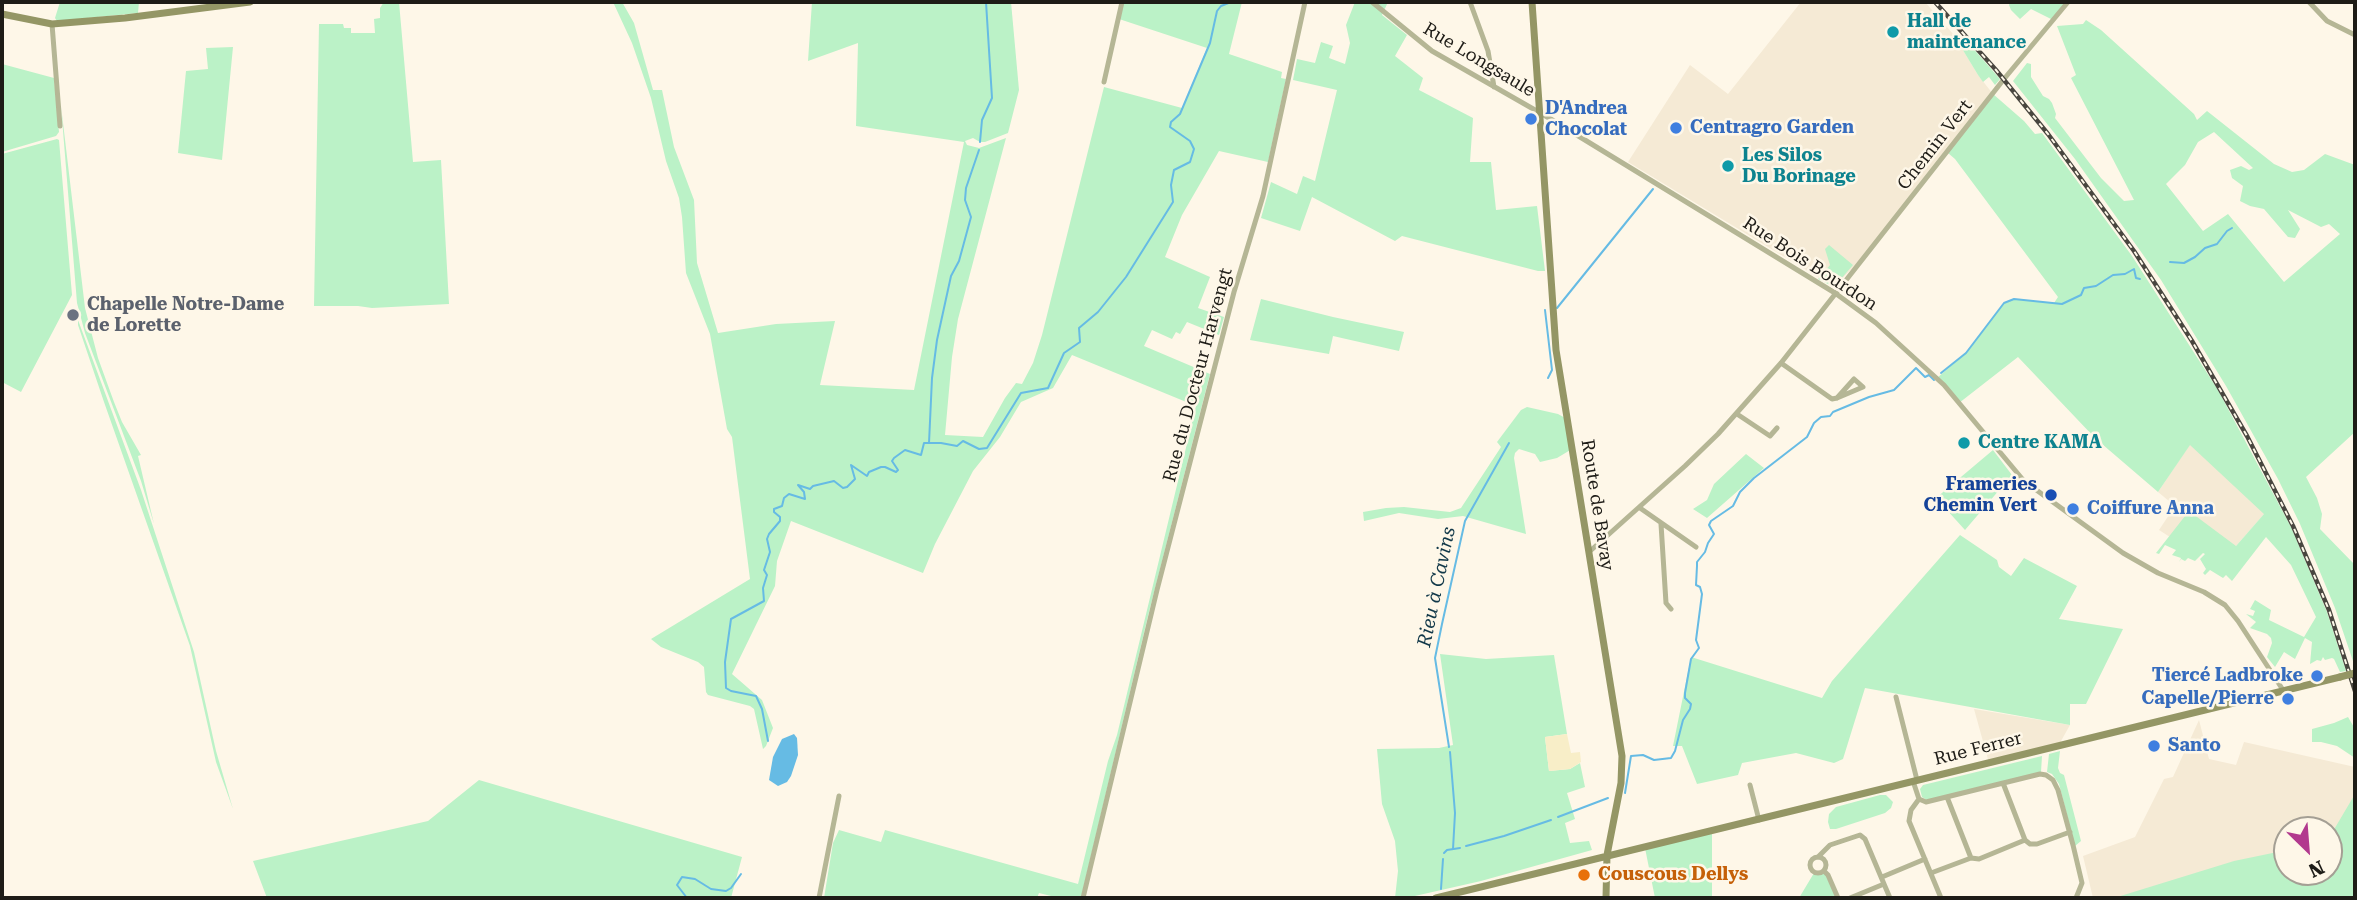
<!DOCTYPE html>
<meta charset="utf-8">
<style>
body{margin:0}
#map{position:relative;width:2357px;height:900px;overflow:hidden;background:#fef7e8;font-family:"Roboto Serif",serif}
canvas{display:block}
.frame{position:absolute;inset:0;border:4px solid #1e1c17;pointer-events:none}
.north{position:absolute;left:2273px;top:816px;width:70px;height:70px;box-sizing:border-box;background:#fef7e8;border:2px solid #a49f94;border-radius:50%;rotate:155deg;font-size:19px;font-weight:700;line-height:28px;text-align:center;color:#1e1c17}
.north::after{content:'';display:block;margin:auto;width:24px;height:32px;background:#b2398e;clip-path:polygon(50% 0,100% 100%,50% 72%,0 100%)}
</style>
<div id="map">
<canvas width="2357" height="900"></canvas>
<div class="frame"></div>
<div class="north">N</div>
</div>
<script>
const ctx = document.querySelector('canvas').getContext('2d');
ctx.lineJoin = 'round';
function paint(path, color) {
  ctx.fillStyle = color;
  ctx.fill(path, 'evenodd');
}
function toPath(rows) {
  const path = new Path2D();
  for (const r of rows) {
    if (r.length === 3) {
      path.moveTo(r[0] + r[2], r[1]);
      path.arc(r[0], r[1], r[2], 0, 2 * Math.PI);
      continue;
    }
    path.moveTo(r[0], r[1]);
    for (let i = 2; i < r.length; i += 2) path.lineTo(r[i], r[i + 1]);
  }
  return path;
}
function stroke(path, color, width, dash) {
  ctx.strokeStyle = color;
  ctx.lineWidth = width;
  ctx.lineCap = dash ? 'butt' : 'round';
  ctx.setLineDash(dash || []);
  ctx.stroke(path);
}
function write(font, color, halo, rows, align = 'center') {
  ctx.font = font + ' "Roboto Serif",serif';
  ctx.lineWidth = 5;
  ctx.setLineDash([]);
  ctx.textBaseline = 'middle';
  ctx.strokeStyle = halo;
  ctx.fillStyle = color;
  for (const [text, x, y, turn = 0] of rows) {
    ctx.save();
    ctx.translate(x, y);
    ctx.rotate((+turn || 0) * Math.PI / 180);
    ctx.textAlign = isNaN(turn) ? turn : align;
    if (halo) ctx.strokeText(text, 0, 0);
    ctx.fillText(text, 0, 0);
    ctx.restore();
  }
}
const built = toPath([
 [1801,2,1925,2,1954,35,1978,75,1993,94,1866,254,1834,287,1628,162,1690,65,1728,94],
 [2190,444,2265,513,2236,546,2170,537,2159,530,2175,506,2158,492],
 [1974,709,2070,725,2061,741,2062,746,1989,763],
 [2199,720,2209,759,2236,765,2244,742,2355,767,2355,898,2093,898,2083,856,2135,837,2164,779,2173,777],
 [2287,830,2329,830,2329,872,2287,872]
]);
const green = toPath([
 [60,2,139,2,138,13,57,21,55,18],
 [384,2,399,2,413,162,441,160,449,304,372,308,358,306,314,306,319,24,343,24,344,28,351,28,351,33,375,33,374,19,380,18,380,8],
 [613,2,622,2,634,23,653,90,662,90,674,147,694,200,697,263,718,333,776,324,835,321,820,385,914,390,964,142,856,126,858,43,808,61,812,2,1011,2,1019,90,1008,133,985,142,980,142,973,138,965,141,967,145,979,148,1006,138,958,319,952,357,945,435,983,437,1005,398,1016,383,1022,384,1033,363,1042,335,1104,87,1182,108,1207,48,1119,19,1124,2,1242,2,1229,54,1282,72,1281,78,1286,79,1268,162,1219,151,1182,215,1165,257,1210,277,1198,308,1224,317,1219,335,1187,322,1180,334,1176,332,1172,339,1152,330,1144,346,1210,374,1149,612,1081,898,1059,898,1039,893,1037,898,824,898,833,843,839,830,881,842,885,830,1078,884,1108,761,1117,735,1196,406,1072,355,1053,388,1021,402,1000,437,973,471,935,544,923,573,791,521,777,561,775,586,732,674,762,700,773,728,766,746,763,749,754,709,750,706,708,695,706,692,704,667,698,662,661,647,651,639,750,579,732,437,727,429,710,334,686,273,682,217,679,198,666,161,651,98,632,43],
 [1355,2,1388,2,1382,15,1407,35,1395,56,1423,78,1419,90,1473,118,1470,162,1491,162,1496,210,1537,206,1545,271,1538,271,1402,236,1395,241,1312,197,1300,231,1261,218,1271,182,1297,194,1303,176,1315,181,1337,90,1293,80,1297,59,1315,63,1321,42,1333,46,1329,58,1345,64,1350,43,1346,25],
 [2010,2,2068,2,2053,20,2031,9,2020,19,2011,10,2009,5],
 [2086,20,2101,30,2194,114,2197,120,2207,111,2274,164,2292,172,2304,170,2325,154,2355,165,2355,432,2306,477,2317,498,2322,514,2320,529,2355,565,2355,667,2335,608,2300,524,2278,479,2226,386,2161,280,2075,159,2013,81,2027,63,2031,64,2031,77,2043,96,2049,99,2052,103,2056,114,2055,118,2101,178,2124,201,2134,200,2071,78,2076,75,2057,26,2083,24],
 [2214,132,2253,168,2249,170,2241,166,2230,170,2232,178,2243,186,2240,201,2250,206,2264,209,2288,237,2295,238,2300,229,2288,210,2321,227,2329,224,2340,234,2284,282,2228,214,2203,231,2166,184,2185,165,2198,142],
 [1964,38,2000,79,1995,85,1989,77,1983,82,1978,75,1958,42],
 [233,47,222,160,178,153,186,71,208,69,206,48],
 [2,64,54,78,59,132,56,136,2,152],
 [1993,94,2024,121,2035,134,2042,133,2132,256,2218,390,2291,527,2327,612,2346,671,2340,672,2334,659,2332,658,2325,660,2323,657,2321,661,2317,660,2310,664,2312,642,2305,638,2295,659,2284,652,2275,667,2267,657,2272,643,2271,638,2267,634,2250,628,2256,622,2246,614,2253,616,2255,611,2250,609,2255,600,2271,610,2269,620,2304,637,2316,617,2291,565,2266,537,2232,581,2226,575,2223,578,2210,570,2205,575,2203,573,2206,569,2200,559,2205,554,2203,553,2195,561,2188,558,2185,561,2181,559,2179,562,2181,558,2172,555,2176,550,2165,545,2159,554,2156,553,2189,511,2236,546,2264,514,2190,445,2158,492,2095,438,2018,357,1959,403,1937,378,1966,353,2004,303,2014,299,2054,303,2058,297,1955,159,1948,153],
 [61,106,85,308,98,358,114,402,122,422,141,455,138,456,154,524,141,481,85,333,77,303],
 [57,139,59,140,72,295,21,392,2,382,2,154],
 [1829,245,1853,265,1834,287,1818,279,1830,265,1825,249],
 [1261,299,1333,317,1404,332,1399,351,1333,336,1329,354,1250,340],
 [78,320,141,490,194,652,216,751,233,809,216,762,190,646,104,402,78,325],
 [1527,407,1558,414,1567,419,1572,449,1557,458,1540,462,1535,454,1519,449,1515,453,1514,458,1526,534,1463,516,1438,519,1399,513,1364,521,1363,512,1386,508,1404,507,1450,512,1461,508,1501,447,1497,442,1521,410],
 [1993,450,2012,475,1965,530,1936,498],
 [1746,454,1764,468,1707,518,1693,509,1707,500,1714,484],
 [1960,535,1997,560,1999,567,2011,576,2024,558,2077,586,2059,619,2123,629,2086,704,2070,704,2070,725,1865,688,1843,759,1834,763,1796,753,1742,763,1738,775,1697,784,1682,746,1673,746,1691,657,1822,698,1832,681],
 [1440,654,1486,659,1554,655,1567,734,1545,737,1549,771,1570,769,1580,763,1585,787,1567,793,1575,819,1565,823,1570,843,1589,841,1592,850,1481,881,1406,898,1395,898,1398,871,1395,841,1382,804,1377,749,1439,748,1453,745],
 [2348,717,2355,729,2355,758,2337,746,2321,742,2312,742,2312,729,2334,723],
 [2060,751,2058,768,2060,773,2064,775,2081,841,2075,846,2059,784,2052,774,2047,772,2049,754],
 [2042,756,2041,772,1927,800,1922,797,1920,789,1923,785],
 [479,780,742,857,731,898,267,898,253,861,428,821],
 [2355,794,2355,898,2114,898,2234,861,2287,850,2287,872,2329,872,2329,838],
 [1880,795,1886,795,1893,802,1891,808,1885,813,1836,829,1830,829,1828,822,1829,814,1836,807],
 [1712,831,1712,898,1655,898,1645,848],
 [1824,871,1838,898,1799,898,1814,873]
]);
const sand = toPath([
 [1567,734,1571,753,1580,752,1581,762,1570,769,1549,771,1545,737]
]);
const water = toPath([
 [794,734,797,738,798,755,791,776,787,782,778,786,769,780,773,757,782,739]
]);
const stream = toPath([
 [980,142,982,120,992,98,986,2],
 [2170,262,2184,263,2195,257,2205,248,2217,244,2227,231,2232,228],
 [1557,308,1653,189],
 [1545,310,1552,370,1548,378],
 [1941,373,1966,353,2004,303,2014,299,2062,304,2081,295,2084,288,2096,286,2113,275,2125,274,2134,269,2136,278,2140,279],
 [929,443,932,378,937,340,951,276,959,261,971,217,965,200,966,188,979,150],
 [768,741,762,709,756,696,731,691,726,688,725,662,731,619,764,601,763,588,767,575,764,570,770,552,767,539,769,534,780,521,780,517,774,512,774,509,782,506,784,498,789,494,805,499,804,492,798,485,810,489,813,486,834,481,843,488,847,487,855,479,851,465,867,476,869,472,881,467,885,467,896,472,898,470,892,461,894,458,905,450,921,455,924,443,941,443,957,446,963,441,979,449,987,448,1021,393,1048,388,1064,353,1080,342,1079,328,1098,312,1126,277,1173,202,1171,185,1174,170,1190,162,1194,149,1190,141,1170,127,1171,122,1180,114,1210,43,1217,11,1221,6,1231,2],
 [1449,747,1435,658,1442,624,1465,521,1509,443],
 [1450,752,1455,813,1453,849],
 [1625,793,1631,756,1643,755,1654,760,1671,758,1675,751,1683,720,1690,709,1691,704,1685,698,1685,693,1691,659,1699,648,1696,640,1702,594,1700,587,1696,585,1697,566,1697,562,1705,552,1708,543,1714,534,1709,525,1711,521,1733,506,1740,492,1754,478,1807,437,1814,423,1821,417,1830,416,1833,412,1869,397,1894,390,1916,368,1925,377,1929,375,1934,380],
 [1558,817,1608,798],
 [1466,846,1504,836,1551,820],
 [1444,853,1447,850,1460,848],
 [1441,889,1443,859],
 [687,898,677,885,682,877,695,879,711,889,726,891,731,888,741,874]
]);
const street = toPath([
 [1372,2,1432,51,1549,118,1835,293,1876,323,1944,385,2024,481,2123,553,2158,573,2204,592,2225,605,2238,621,2283,690],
 [1470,2,1488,51,1494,87],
 [2309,2,2327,21,2355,35],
 [52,24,60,126],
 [1104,82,1122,2],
 [1781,363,1832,399,1837,398,1863,387,1854,379,1837,398],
 [1737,414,1770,436,1777,428],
 [1640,508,1696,547],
 [1661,524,1666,603,1671,609],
 [1589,552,1685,466,1718,434,1781,363,2004,79,2068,2],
 [1896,697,1917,780],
 [1913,781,1919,799,1911,810,1909,821,1941,898],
 [2003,783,2025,840],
 [1750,785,1759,820],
 [1947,797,1971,858],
 [1919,799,1926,802,2040,774,2046,775,2053,780,2058,790,2073,845,2082,883,2076,898],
 [1818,865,8],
 [1818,857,1830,845,1860,835,1865,839,1884,884],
 [1824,871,1828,875,1838,898],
 [1931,873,1971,858,1979,859,2025,840,2030,844,2037,844,2070,832],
 [1882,877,1925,859],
 [819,898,839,796],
 [1083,898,1157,590,1234,292,1263,196,1305,2],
 [1850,898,1884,884,1890,898]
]);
const secondary = toPath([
 [1532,2,1556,350,1622,756,1621,783,1607,855,1606,898],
 [2,14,52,24,125,18,250,2],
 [1436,898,2340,677]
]);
const rail = toPath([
 [1935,2,1996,70,2048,134,2134,251,2192,341,2247,436,2293,526,2329,610,2355,691]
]);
const secondaryBridge = toPath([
 [2340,677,2355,673]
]);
const markers = [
 [1893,32,7,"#0f9aa8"],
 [1531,119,7,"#3f7fe0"],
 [1676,128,7,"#3f7fe0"],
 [1728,166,7,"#0f9aa8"],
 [73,315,7,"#6b7280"],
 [1964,443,7,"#0f9aa8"],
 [2051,495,7,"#1a4fb4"],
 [2073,509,7,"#3f7fe0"],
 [2317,676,7,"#3f7fe0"],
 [2288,699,7,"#3f7fe0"],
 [2154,746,7,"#3f7fe0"],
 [1584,875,7,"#e8710a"]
];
const cultureNames = [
 ["Hall de",1907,22],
 ["maintenance",1907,43],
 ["Les Silos",1742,156],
 ["Du Borinage",1742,177],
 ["Centre KAMA",1978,443]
];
const streetNames = [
 ["Rue Longsaule",1479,60,31],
 ["Chemin Vert",1935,145,-52],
 ["Rue Bois Bourdon",1810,264,33],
 ["Rue du Docteur Harvengt",1198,375,-75],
 ["Route de Bavay",1597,505,81],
 ["Rue Ferrer",1978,749,-14]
];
const shopNames = [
 ["D'Andrea",1545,109],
 ["Chocolat",1545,130],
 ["Centragro Garden",1690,128],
 ["Coiffure Anna",2087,509],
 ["Tiercé Ladbroke",2303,676,"right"],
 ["Capelle/Pierre",2274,699,"right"],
 ["Santo",2168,746]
];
const worshipNames = [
 ["Chapelle Notre-Dame",87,305],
 ["de Lorette",87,326]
];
const transitNames = [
 ["Frameries",2037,485],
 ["Chemin Vert",2037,506]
];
const foodNames = [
 ["Couscous Dellys",1598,875]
];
const waterNames = [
 ["Rieu à Cavins",1437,587,-78]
];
paint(built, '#f5ead5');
paint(green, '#bbf2c7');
paint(sand, '#f8eec8');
paint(water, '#66bbe4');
stroke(stream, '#66bbe4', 2);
stroke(street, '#b5b695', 5);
stroke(secondary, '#949665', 7);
stroke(rail, '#49463f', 4.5);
stroke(rail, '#fef7e8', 2, [5]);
stroke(secondaryBridge, '#949665', 7);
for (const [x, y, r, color] of markers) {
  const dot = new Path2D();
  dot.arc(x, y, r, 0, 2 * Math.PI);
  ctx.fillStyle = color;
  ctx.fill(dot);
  stroke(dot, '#fef7e8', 2.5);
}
write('bold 18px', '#0d838f', '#fef7e8', cultureNames, 'left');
write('18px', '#1e1c17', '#fef7e8', streetNames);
write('bold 18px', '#366cbe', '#fef7e8', shopNames, 'left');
write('bold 18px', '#5b616d', '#fef7e8', worshipNames, 'left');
write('bold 18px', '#164399', '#fef7e8', transitNames, 'right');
write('bold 18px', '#c56008', '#fef7e8', foodNames, 'left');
write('italic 19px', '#113849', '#fef7e8', waterNames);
</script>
